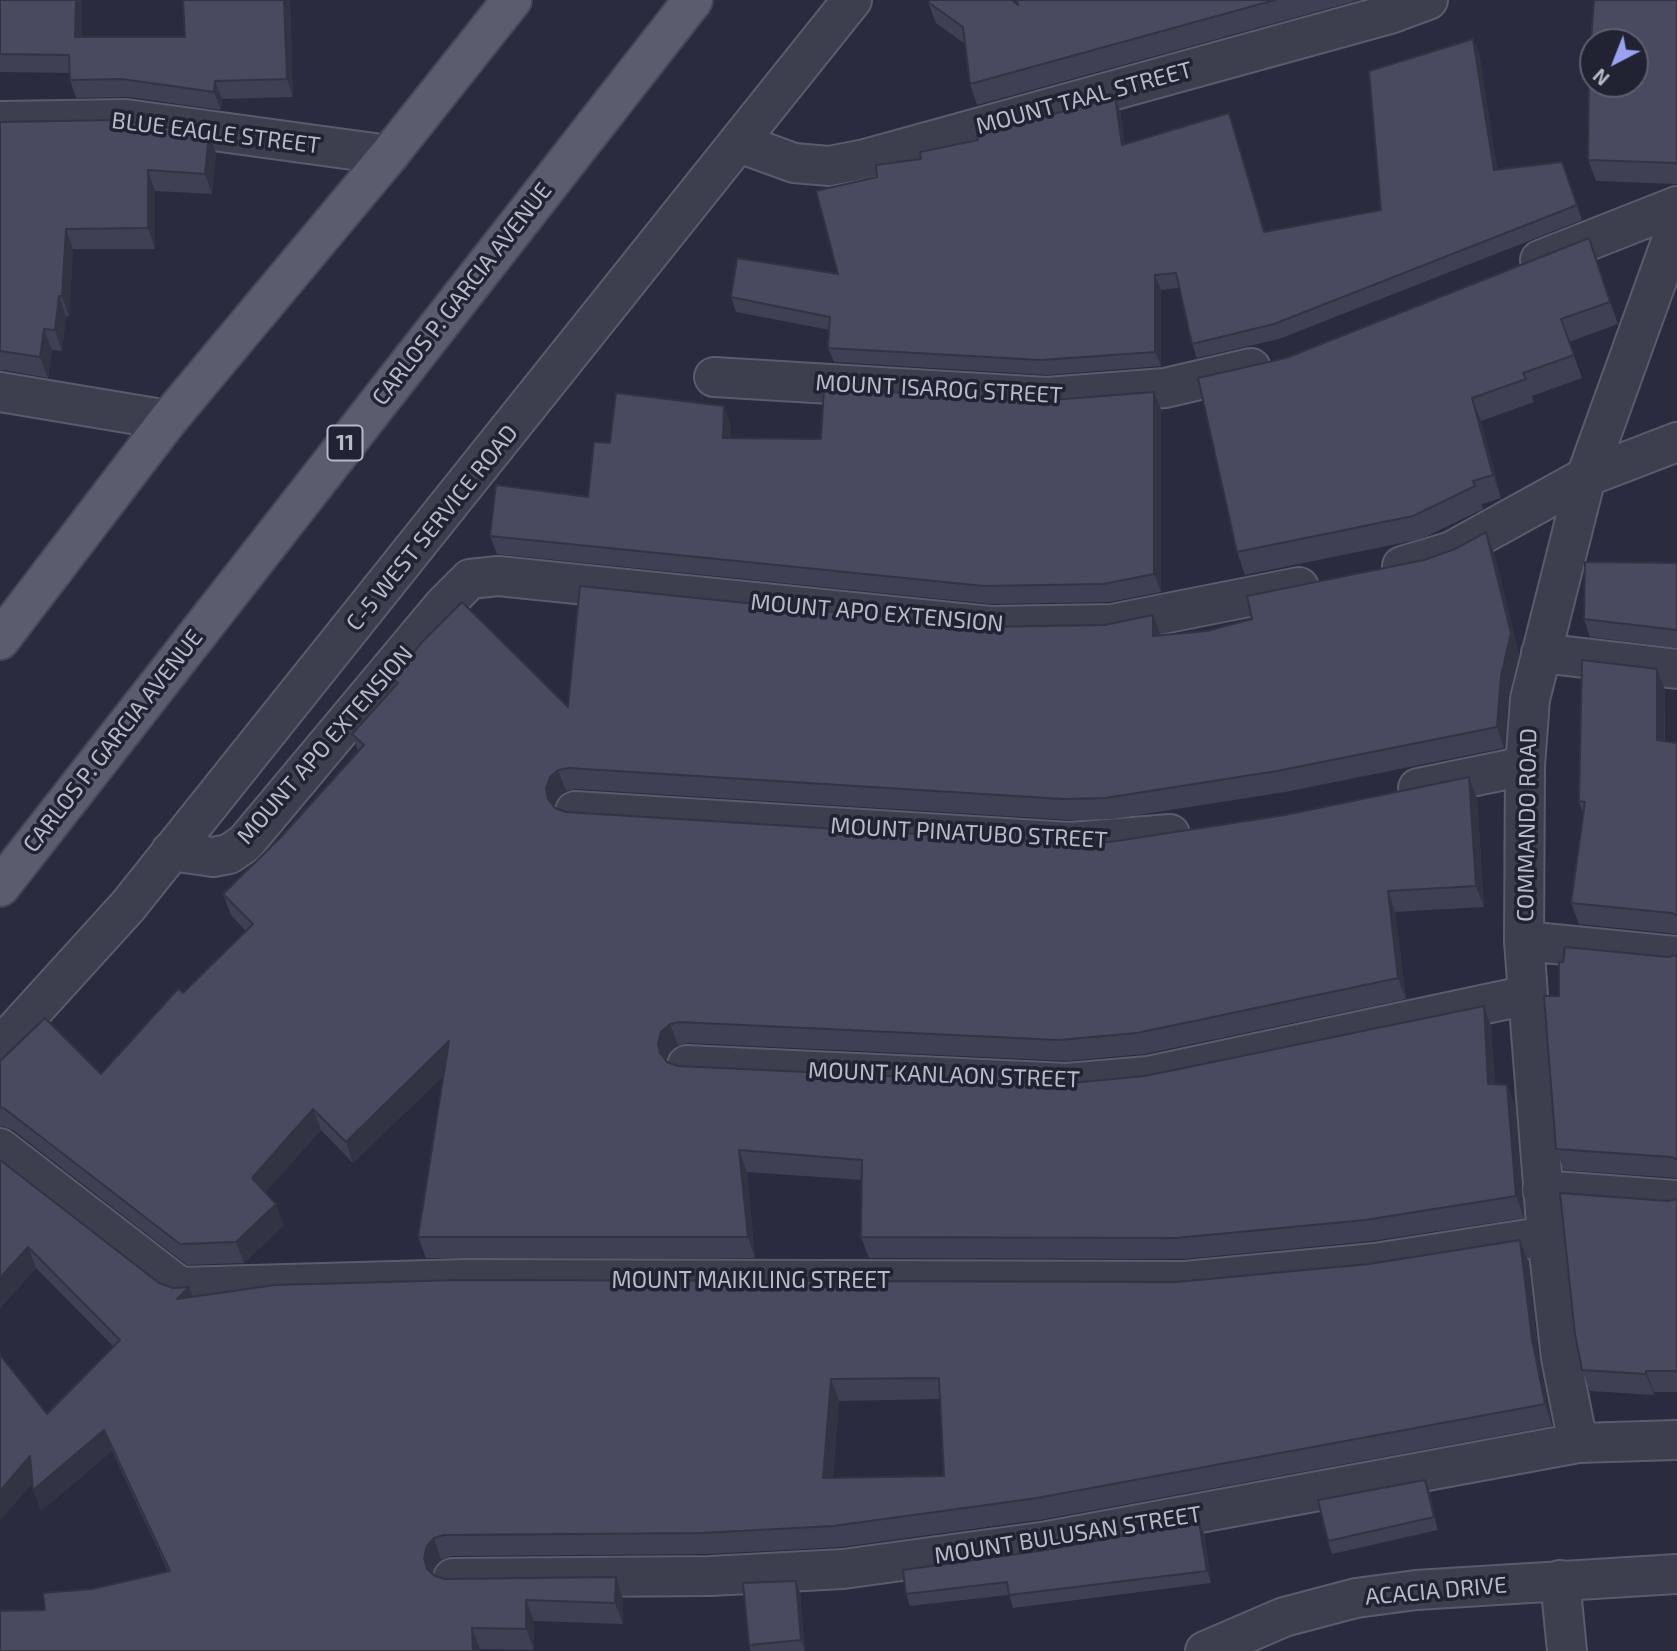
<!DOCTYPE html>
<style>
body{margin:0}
#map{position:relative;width:1677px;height:1651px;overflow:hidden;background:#282c3e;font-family:"Exo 2",sans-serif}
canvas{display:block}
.north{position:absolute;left:1579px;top:28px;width:70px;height:70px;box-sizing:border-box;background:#212333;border:2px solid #5d5f6f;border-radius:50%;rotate:222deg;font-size:19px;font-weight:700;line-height:28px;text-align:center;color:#b8bac9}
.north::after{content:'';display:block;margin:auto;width:24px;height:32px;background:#98a2ee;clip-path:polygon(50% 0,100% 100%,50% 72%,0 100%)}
</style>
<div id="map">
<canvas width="1677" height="1651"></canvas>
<div class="north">N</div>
</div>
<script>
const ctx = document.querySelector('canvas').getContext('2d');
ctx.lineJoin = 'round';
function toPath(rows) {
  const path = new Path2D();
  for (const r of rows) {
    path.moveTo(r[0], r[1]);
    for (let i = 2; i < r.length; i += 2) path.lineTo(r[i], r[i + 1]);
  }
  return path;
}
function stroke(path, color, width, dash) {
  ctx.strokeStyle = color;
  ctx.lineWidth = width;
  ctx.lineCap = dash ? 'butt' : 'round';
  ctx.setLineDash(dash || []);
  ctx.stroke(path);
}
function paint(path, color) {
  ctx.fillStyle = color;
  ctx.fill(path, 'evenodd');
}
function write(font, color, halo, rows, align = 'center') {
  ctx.font = font + ' "Exo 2",sans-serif';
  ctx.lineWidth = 7;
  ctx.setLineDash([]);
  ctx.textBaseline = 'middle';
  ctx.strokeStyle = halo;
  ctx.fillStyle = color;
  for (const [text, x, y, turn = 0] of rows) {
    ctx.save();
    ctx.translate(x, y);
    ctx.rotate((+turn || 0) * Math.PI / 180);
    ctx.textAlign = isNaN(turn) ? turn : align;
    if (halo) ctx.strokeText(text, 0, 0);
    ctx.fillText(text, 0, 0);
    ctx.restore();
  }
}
const minor = toPath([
 [0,121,126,119,389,155],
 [739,143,794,163,829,166,865,159,1390,14,1428,0],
 [1540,260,1677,206],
 [714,377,1047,397,1165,388,1251,368],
 [0,392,168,420],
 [1402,566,1452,551,1586,477,1677,442],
 [1541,653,1677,669],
 [1418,788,1525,766],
 [575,811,1070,842,1170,834],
 [171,851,213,857,229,854,245,843,444,605,470,579,498,576,990,626,1112,624,1299,587],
 [1524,941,1677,956],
 [0,1047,128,906,852,0],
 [687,1065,1067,1083,1148,1076,1528,995],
 [0,1148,180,1287,466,1279,1185,1281,1375,1263,1547,1236],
 [1542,1190,1677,1200],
 [1578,1443,1561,1358,1547,1236,1528,995,1524,941,1525,766,1530,699,1586,477,1677,225],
 [453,1578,710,1576,843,1569,1048,1541,1578,1443,1677,1440],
 [1560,1580,1567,1651],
 [1205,1651,1284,1617,1356,1598,1416,1590,1677,1574]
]);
const major = toPath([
 [0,640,168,420,389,155,512,0],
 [0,887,693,0]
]);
const wall = toPath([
 [0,0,82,0,82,37,185,37,290,0,293,97,222,99,221,110,129,97,76,98,70,80,69,73,0,72],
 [1017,0,1359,0,977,105,970,84,965,44,936,23,928,2,1018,5],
 [1677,0,1677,184,1596,181,1588,160],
 [1473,39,1479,53,1497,170,1562,162,1582,220,1279,339,1197,358,1192,344,1179,288,1161,290,1161,366,1047,375,834,362,828,348,830,330,736,312,731,297,838,274,877,177,921,159,1120,111,1125,145,1229,113,1265,232,1381,210],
 [0,122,216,153,212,194,155,191,155,249,73,249,69,317,66,316,62,351,52,350,48,378,4,370,0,371],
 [1589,238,1618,324,1569,342,1582,378,1532,396,1534,402,1481,421,1501,498,1482,504,1483,509,1421,539,1245,575,1237,552,1286,358],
 [1154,392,1161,410,1161,592,1110,602,991,604,497,554,490,536,588,497,731,424,730,438,821,439,1039,401],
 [1486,532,1494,553,1519,654,1508,697,1504,748,1285,792,1113,819,1070,820,576,789,566,791,557,798,554,807,566,812,1063,843,1110,842,1477,798,1484,907,1395,912,1406,999,1145,1054,1067,1061,688,1043,678,1045,669,1053,666,1061,678,1066,1061,1084,1145,1076,1484,1006,1491,1027,1495,1084,1507,1085,1515,1106,1524,1218,1372,1241,1184,1259,869,1258,861,1237,862,1180,747,1172,755,1258,426,1258,418,1237,444,1075,353,1163,321,1130,265,1192,284,1225,244,1263,187,1265,13,1130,2,1126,0,1127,0,1061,101,1074,246,931,231,915,223,894,281,837,358,751,352,734,395,686,393,679,568,707,980,627,1160,635,1207,631,1252,619,1424,560,1455,549],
 [1677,563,1677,648,1590,637,1584,619],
 [1665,690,1665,741,1677,743,1677,934,1579,924,1571,903,1583,814,1579,801],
 [1677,955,1677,1178,1564,1170,1556,1149,1559,996,1668,957],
 [0,1160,159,1283,192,1297,1177,1282,1369,1264,1520,1240,1528,1261,1539,1361,1552,1426,1045,1519,841,1547,709,1554,452,1556,441,1560,434,1567,433,1574,435,1576,445,1579,616,1577,623,1599,623,1624,534,1621,534,1650,480,1649,480,1651,0,1651,45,1610,92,1589,168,1571,112,1451,41,1511,47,1414,114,1347,36,1268,0,1308],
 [940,1399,944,1476,833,1478,839,1401],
 [1677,1199,1677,1392,1654,1392,1654,1395,1590,1391,1582,1370,1668,1201],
 [1430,1493,1438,1530,1332,1554,1328,1541],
 [1199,1522,1204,1534,1211,1583,1013,1608,1009,1595,910,1606,906,1594,1046,1550],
 [796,1581,800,1593,805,1651,751,1651,749,1645]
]);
const shadedWall = toPath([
 [76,0,82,0,82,55,75,37],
 [284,0,290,0,293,97,287,79],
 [1473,39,1479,53,1500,185,1494,170],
 [215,81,222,99,221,110,214,92],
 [1115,97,1120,111,1127,160,1122,145],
 [1229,113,1234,128,1269,246,1264,232],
 [209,133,216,153,212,194,205,174],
 [148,170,155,191,155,249,148,228],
 [66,229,73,249,69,317,62,296],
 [1589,238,1597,261,1618,324,1610,302],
 [1155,275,1161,290,1161,366,1155,352],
 [59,296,66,316,62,351,55,330],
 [44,329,52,350,48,378,40,357],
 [1154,392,1161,410,1161,592,1154,574],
 [1472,398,1481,421,1501,498,1493,475],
 [724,406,731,424,730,456,723,438],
 [1486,532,1494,553,1519,654,1508,697,1504,748,1497,727],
 [1153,615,1161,636,1153,636],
 [1657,669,1665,690,1664,761,1657,740],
 [558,770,566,791,557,798,553,810,548,799,546,789,550,777],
 [1469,777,1477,798,1484,907,1476,886],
 [1388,891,1395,912,1406,999,1398,978],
 [1484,1006,1491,1027,1496,1105,1488,1084],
 [670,1024,678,1045,669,1053,665,1065,660,1053,658,1044,661,1032],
 [449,1041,457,1062,353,1163,346,1142],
 [1507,1085,1515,1106,1524,1218,1516,1196],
 [313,1109,321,1130,260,1199,252,1178],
 [739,1150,747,1172,755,1258,748,1237],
 [276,1204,284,1225,244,1263,236,1242],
 [1520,1240,1528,1261,1539,1361,1552,1426,1545,1404,1532,1339],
 [28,1247,36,1268,0,1308,0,1278],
 [189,1287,197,1308,177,1299],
 [1646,1371,1654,1392,1654,1395,1646,1374],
 [831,1379,839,1401,831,1499,823,1478],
 [104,1430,112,1451,41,1511,33,1490],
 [30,1456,38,1477,0,1521,0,1491],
 [1425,1480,1430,1493,1438,1530,1434,1517],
 [1199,1522,1204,1534,1211,1583,1207,1571],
 [434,1538,441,1560,434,1567,431,1579,435,1590,424,1558,427,1546],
 [616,1577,623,1599,623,1624,615,1603],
 [796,1581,800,1593,805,1651,801,1640],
 [526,1600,534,1621,534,1650,526,1629],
 [472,1628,480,1649,480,1651,473,1651]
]);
const building = toPath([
 [0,0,76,0,75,37,185,37,183,0,284,0,287,79,215,81,214,92,122,79,70,80,69,55,0,54,0,0],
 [930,0,1012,0,1018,5,1017,0,1275,0,970,84,963,27,928,2,930,0],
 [1594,0,1677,0,1677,163,1588,160,1589,68,1594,0],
 [1593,42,1635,42,1635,84,1593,84,1593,42],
 [1473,39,1494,170,1562,162,1577,205,1274,324,1192,344,1176,273,1155,275,1155,352,1041,360,828,348,830,317,731,297,737,258,838,274,816,191,877,177,876,165,921,159,920,152,978,140,977,135,1115,97,1122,145,1229,113,1264,232,1381,210,1369,71,1473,39],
 [117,120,209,133,205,174,148,170,148,228,66,229,62,296,59,296,55,330,44,329,40,357,0,351,0,122,117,120],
 [1589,238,1610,302,1561,319,1574,355,1523,373,1526,379,1472,398,1493,475,1473,481,1475,486,1413,516,1237,552,1198,378,1286,358,1589,238],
 [824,388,1039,401,1154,392,1154,574,1103,584,984,586,490,536,496,485,588,497,594,442,610,443,616,393,724,406,723,438,821,439,824,388],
 [1486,532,1511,633,1501,676,1497,727,1277,771,1105,798,1063,799,569,768,558,770,550,777,546,789,548,799,555,808,566,812,1063,843,1110,842,1285,815,1469,777,1476,886,1388,891,1398,978,1137,1033,1059,1040,680,1022,670,1024,661,1032,658,1044,660,1053,667,1062,678,1066,1061,1084,1145,1076,1484,1006,1488,1084,1507,1085,1516,1196,1365,1220,1176,1238,861,1237,862,1160,739,1150,748,1237,418,1237,449,1041,346,1142,313,1109,252,1178,276,1204,236,1242,180,1244,5,1109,0,1107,0,1061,45,1018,101,1074,178,989,183,993,253,924,223,894,281,837,364,745,352,734,398,683,393,679,423,641,462,602,568,707,580,586,980,627,1105,625,1153,615,1153,636,1207,631,1252,619,1247,596,1424,560,1455,549,1486,532],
 [1585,562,1677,563,1677,630,1584,619,1585,562],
 [1582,660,1657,669,1657,740,1677,743,1677,915,1672,913,1571,903,1585,802,1579,801,1582,660],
 [1565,947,1668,957,1677,955,1677,1159,1671,1157,1556,1149,1544,996,1559,996,1559,962,1563,962,1565,947],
 [0,1160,159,1283,173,1288,189,1287,177,1299,275,1285,459,1280,1177,1282,1369,1264,1520,1240,1532,1339,1545,1404,1037,1498,833,1526,702,1533,444,1535,434,1538,427,1546,424,1558,427,1569,435,1576,445,1579,616,1577,615,1603,526,1600,526,1629,472,1628,473,1651,0,1651,0,1611,45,1610,43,1593,92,1589,170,1571,104,1430,33,1490,30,1456,0,1491,0,1355,47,1414,120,1340,28,1247,0,1278,0,1160],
 [939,1378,944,1476,823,1478,831,1379,939,1378],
 [1560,1193,1668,1201,1677,1199,1677,1371,1646,1371,1646,1374,1582,1370,1575,1334,1560,1193],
 [1425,1480,1434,1517,1328,1541,1318,1500,1425,1480],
 [1199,1522,1207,1571,1009,1595,1007,1582,906,1594,903,1570,1046,1550,1199,1522],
 [796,1581,801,1640,749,1645,743,1583,796,1581]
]);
const shields = [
 [345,443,35]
];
const shieldNames = [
 ["11",345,443]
];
const streetNames = [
 ["MOUNT TAAL STREET",1084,98,-15],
 ["BLUE EAGLE STREET",216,133,7],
 ["CARLOS P. GARCIA AVENUE",462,294,-52],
 ["MOUNT ISAROG STREET",939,389,3],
 ["C-5 WEST SERVICE ROAD",432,528,-51],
 ["MOUNT APO EXTENSION",877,613,5],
 ["CARLOS P. GARCIA AVENUE",113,741,-52],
 ["MOUNT APO EXTENSION",325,745,-49],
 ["COMMANDO ROAD",1527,825,-89],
 ["MOUNT PINATUBO STREET",969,833,3],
 ["MOUNT KANLAON STREET",944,1075,2],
 ["MOUNT MAIKILING STREET",751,1280],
 ["MOUNT BULUSAN STREET",1068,1535,-9],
 ["ACACIA DRIVE",1436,1591,-5]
];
stroke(minor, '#5a5c6c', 42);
stroke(major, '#454757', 42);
stroke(minor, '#3c3f4e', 38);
stroke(major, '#5a5d6e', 38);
paint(wall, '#3e4053');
paint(shadedWall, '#323443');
paint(building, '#484b60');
stroke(building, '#323443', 2);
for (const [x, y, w] of shields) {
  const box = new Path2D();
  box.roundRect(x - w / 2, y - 17.5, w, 35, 5);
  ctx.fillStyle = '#212333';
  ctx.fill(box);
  stroke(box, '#b8bac9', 2);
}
write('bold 21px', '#b8bac9', null, shieldNames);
write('23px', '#b8bac9', '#212333', streetNames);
</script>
